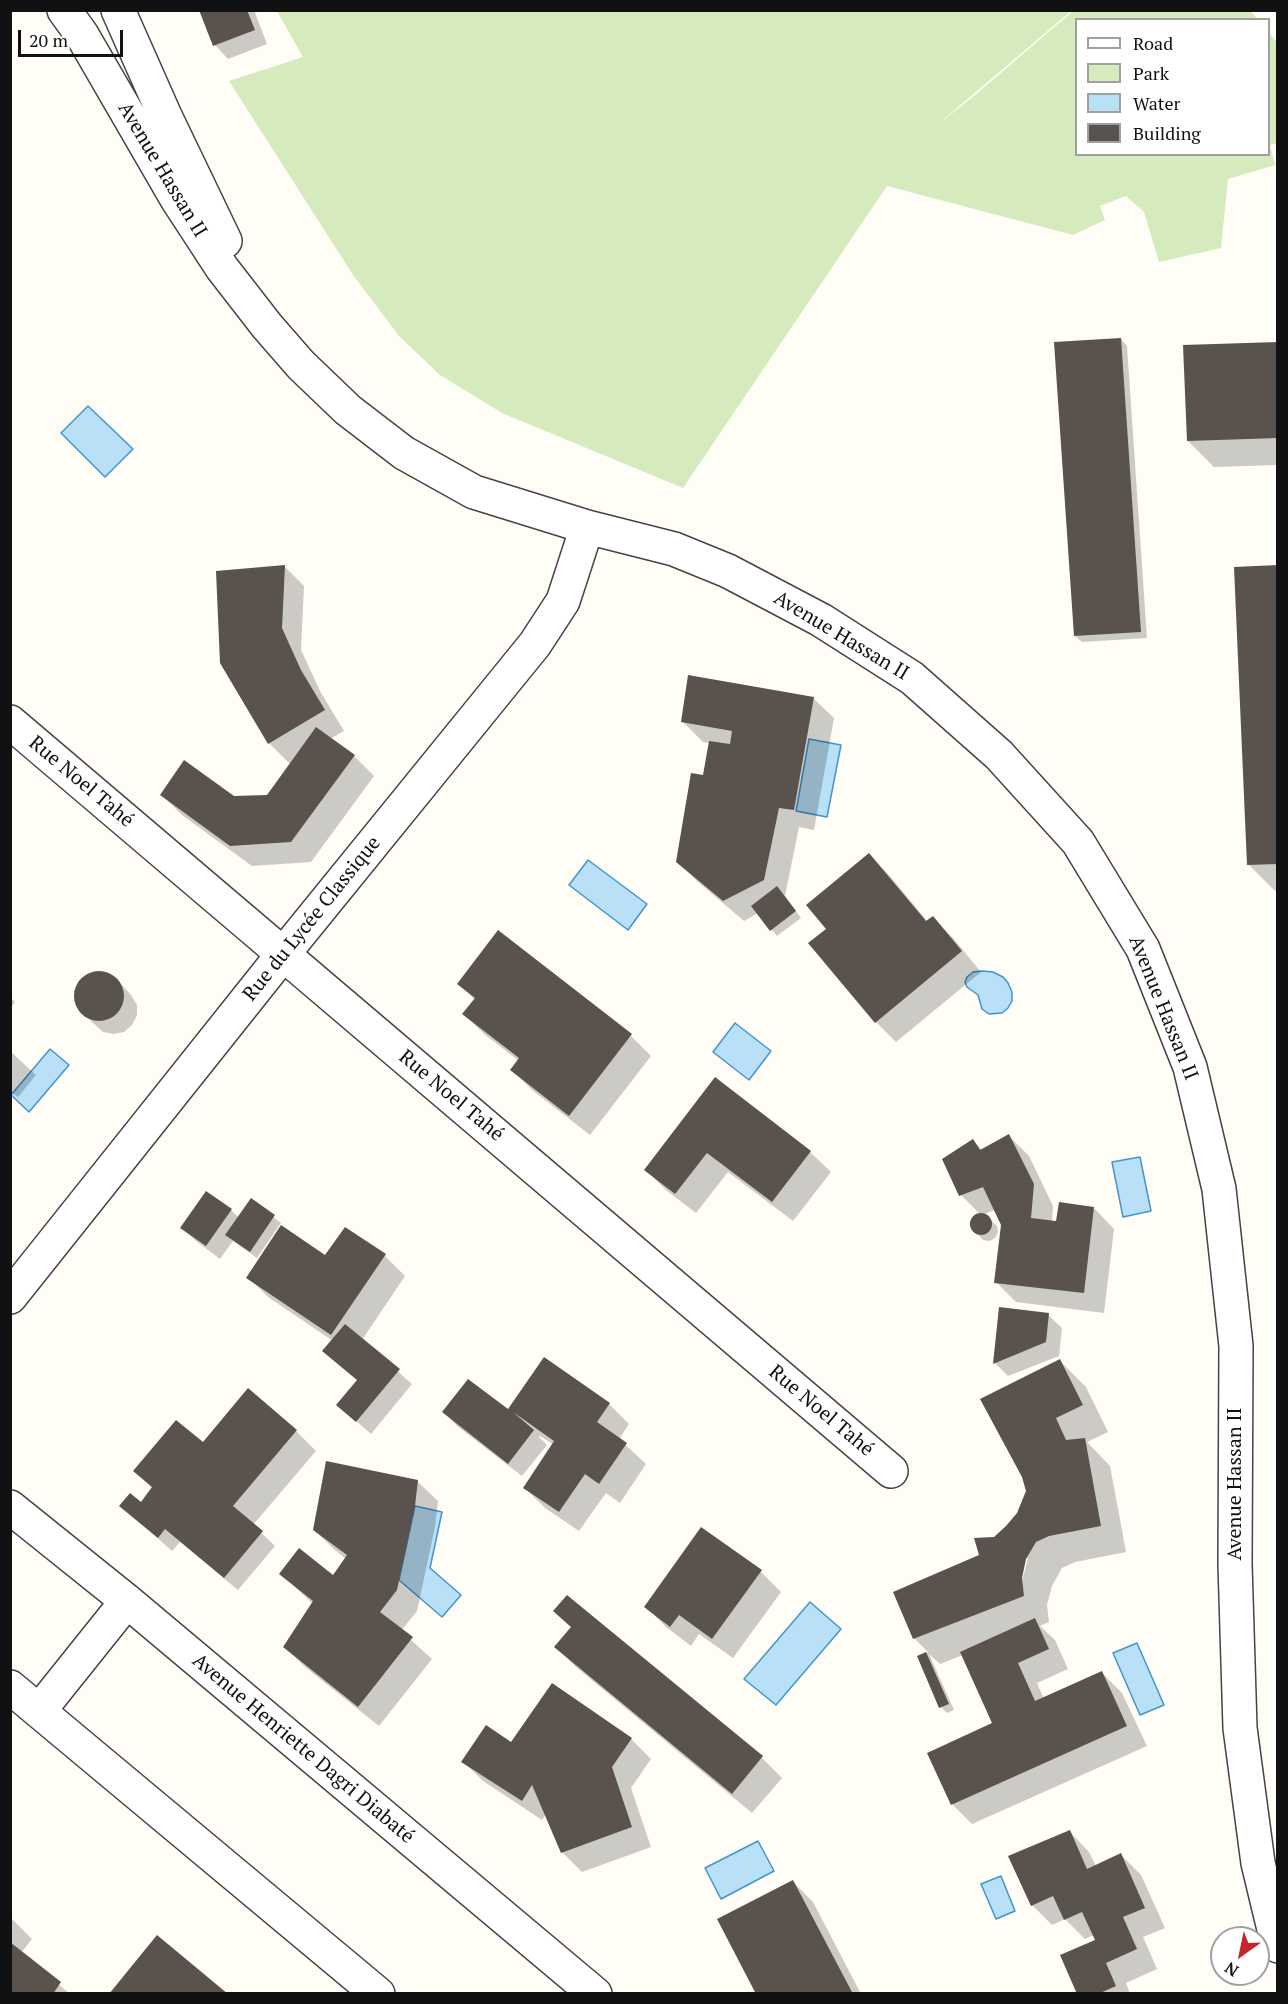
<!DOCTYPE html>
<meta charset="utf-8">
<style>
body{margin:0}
#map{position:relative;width:1288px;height:2004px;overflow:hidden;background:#fffdf5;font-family:"PT Serif",serif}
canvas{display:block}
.frame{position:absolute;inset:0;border:12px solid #111;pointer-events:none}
.legend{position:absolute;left:1075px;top:18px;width:195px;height:138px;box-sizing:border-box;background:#fff;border:2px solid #a0a0a0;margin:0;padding:8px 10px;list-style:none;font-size:18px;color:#111}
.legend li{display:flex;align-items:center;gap:12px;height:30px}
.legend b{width:30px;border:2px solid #a0a0a0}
.north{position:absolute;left:1210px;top:1926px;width:60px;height:60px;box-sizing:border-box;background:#fff;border:2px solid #a0a0a0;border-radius:50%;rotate:213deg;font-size:16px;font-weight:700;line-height:24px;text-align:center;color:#111}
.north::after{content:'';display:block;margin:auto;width:21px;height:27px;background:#c4262e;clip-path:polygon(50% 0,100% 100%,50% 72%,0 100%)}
.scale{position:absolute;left:18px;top:30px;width:105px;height:27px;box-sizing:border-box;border:3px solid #111;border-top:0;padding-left:8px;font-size:18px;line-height:21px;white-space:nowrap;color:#111;-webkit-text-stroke:4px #fff;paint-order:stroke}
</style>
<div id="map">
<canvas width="1288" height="2004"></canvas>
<div class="frame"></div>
<ul class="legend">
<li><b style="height:8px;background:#fff"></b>Road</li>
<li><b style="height:16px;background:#d5ebbd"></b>Park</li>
<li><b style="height:16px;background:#b9e0f7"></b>Water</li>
<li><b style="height:16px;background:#5a524d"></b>Building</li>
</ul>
<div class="north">N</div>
<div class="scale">20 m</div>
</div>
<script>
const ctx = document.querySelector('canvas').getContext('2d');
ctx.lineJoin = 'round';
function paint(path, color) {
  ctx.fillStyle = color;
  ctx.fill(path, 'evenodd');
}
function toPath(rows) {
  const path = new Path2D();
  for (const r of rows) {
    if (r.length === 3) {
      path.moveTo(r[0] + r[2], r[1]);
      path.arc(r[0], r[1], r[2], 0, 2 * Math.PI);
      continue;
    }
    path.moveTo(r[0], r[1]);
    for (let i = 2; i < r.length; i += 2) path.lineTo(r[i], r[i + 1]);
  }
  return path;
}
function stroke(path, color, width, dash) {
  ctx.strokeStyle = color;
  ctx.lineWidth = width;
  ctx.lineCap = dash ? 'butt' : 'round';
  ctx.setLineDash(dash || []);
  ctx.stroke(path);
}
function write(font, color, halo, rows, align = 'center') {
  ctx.font = font + ' "PT Serif",serif';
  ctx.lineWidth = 6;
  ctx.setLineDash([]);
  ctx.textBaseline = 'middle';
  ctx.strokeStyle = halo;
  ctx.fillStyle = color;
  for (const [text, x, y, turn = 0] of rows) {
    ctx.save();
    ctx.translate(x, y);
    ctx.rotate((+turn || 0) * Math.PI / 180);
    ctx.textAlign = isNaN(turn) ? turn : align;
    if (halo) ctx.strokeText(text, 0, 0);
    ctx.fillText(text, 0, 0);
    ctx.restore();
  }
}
const green = toPath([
 [277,11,1071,11,937,125,974,96,1073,11,1251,11,1257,19,1076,20,1076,154,1268,154,1269,33,1278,44,1277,143,1270,145,1275,165,1228,179,1221,248,1159,262,1144,212,1126,196,1100,206,1105,220,1073,235,887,186,683,488,502,413,440,375,399,336,353,275,229,81,303,57]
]);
const water = toPath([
 [88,406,133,449,105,477,61,433,88,406],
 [809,739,841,745,827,817,796,811,809,739],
 [588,860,647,904,628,930,569,885,588,860],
 [982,971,993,972,1003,977,1008,983,1012,992,1012,1001,1008,1008,1002,1013,989,1014,982,1009,978,995,967,987,965,982,967,977,973,972,982,971],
 [735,1023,771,1051,749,1080,713,1052,735,1023],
 [50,1049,69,1065,29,1112,11,1095,50,1049],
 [1140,1157,1151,1211,1123,1217,1112,1162,1140,1157],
 [415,1506,442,1512,430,1568,461,1595,442,1617,399,1580,415,1506],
 [810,1602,841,1629,776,1705,744,1679,810,1602],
 [1137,1643,1164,1705,1140,1715,1113,1653,1137,1643],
 [758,1841,774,1871,721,1899,705,1868,758,1841],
 [1001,1876,1015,1911,996,1919,981,1884,1001,1876]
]);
const shadow = toPath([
 [201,10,254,10,267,44,228,59,215,45],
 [1121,339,1127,346,1147,638,1082,642,1075,636],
 [1278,343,1278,465,1214,467,1188,441],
 [284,566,304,586,301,650,320,691,344,731,330,739,354,756,374,776,311,862,252,866,182,815,162,795,234,798,268,796,291,765,269,743],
 [1278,567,1278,891,1275,891,1249,865],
 [813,698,834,718,814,830,799,827,785,896,801,918,777,936,758,913,744,921,698,882,678,862,704,777,710,743,703,742,682,721],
 [869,855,889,875,928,922,933,918,953,938,981,972,896,1042,876,1022,810,943,828,929],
 [498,932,631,1036,651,1056,590,1135,532,1090,512,1070,519,1061,484,1034,464,1014,475,1000,459,984],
 [98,972,109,974,117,980,131,995,137,1005,137,1015,132,1025,124,1032,114,1034,103,1032,80,1011,75,1002,74,991,79,981,87,974],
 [10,997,15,1002,10,1008],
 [10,1051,36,1075,18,1097,10,1091],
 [715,1079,810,1152,831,1172,793,1221,728,1172,696,1213,666,1190,646,1170],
 [1009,1136,1029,1156,1053,1206,1052,1222,1058,1223,1094,1208,1114,1229,1104,1313,1016,1302,996,1282,1003,1225,995,1210,984,1214,997,1226,998,1232,995,1238,990,1241,983,1240,972,1228,970,1222,973,1216,979,1213,961,1195,973,1140,982,1150],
 [251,1200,281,1223,257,1258,233,1241,220,1259,196,1241,182,1228,231,1210,239,1218],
 [385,1256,405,1276,362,1340,412,1384,371,1434,338,1405,358,1381,333,1341,268,1297,248,1277,326,1257],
 [1048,1315,1062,1328,1059,1356,1008,1376,995,1363],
 [1060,1361,1086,1387,1108,1432,1087,1442,1110,1466,1126,1552,1075,1562,1062,1568,1052,1586,1047,1605,1049,1622,1040,1626,1055,1640,1068,1669,1037,1683,1044,1699,1102,1673,1122,1693,1147,1746,972,1824,952,1804,994,1724,963,1655,940,1664,929,1654,954,1710,947,1713,941,1707,919,1657,928,1652,914,1638,994,1538,1019,1514,1028,1491],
 [1025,1558,1028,1558,1021,1585,1018,1585],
 [609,1404,629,1424,619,1439,646,1464,620,1503,606,1493,579,1531,545,1508,525,1488,554,1445,540,1436,539,1437,547,1445,522,1476,457,1426,444,1412,517,1418,510,1409],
 [296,1431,316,1451,253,1525,275,1546,238,1590,180,1542,172,1551,121,1506,141,1504,153,1489,135,1471,203,1445],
 [417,1481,438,1501,435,1527,417,1611,401,1631,432,1659,379,1726,305,1667,285,1647,313,1604,281,1574,333,1577,346,1559,335,1550,314,1530],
 [761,1572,781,1592,733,1658,699,1634,691,1646,666,1627,646,1607],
 [555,1611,762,1758,782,1778,752,1813,576,1667,556,1647,572,1628],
 [631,1739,651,1759,631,1788,651,1847,582,1872,562,1852,546,1814,542,1820,483,1781,463,1761,512,1744],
 [1069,1831,1089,1852,1096,1866,1121,1855,1141,1875,1165,1928,1143,1937,1157,1969,1126,1983,1130,1994,1079,1994,1097,1941,1094,1935,1085,1939,1065,1919,1052,1925,1032,1905],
 [793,1882,813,1902,861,1994,758,1994],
 [10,1917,32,1939,21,1953,70,1994,10,1994]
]);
const building = toPath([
 [199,10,247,10,255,30,213,46],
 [1121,338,1141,632,1074,636,1054,342],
 [1278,342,1278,438,1187,441,1183,345],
 [285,565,282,628,301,670,325,710,268,744,220,663,216,571],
 [1278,565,1278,864,1247,865,1234,567],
 [688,675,814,697,794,810,779,808,764,880,723,901,676,862,691,773,703,775,709,741,730,744,732,731,681,722],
 [316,727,355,755,291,842,230,846,160,795,184,760,234,796,267,795],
 [869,853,926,921,933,916,962,951,875,1023,808,943,826,929,806,905],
 [777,886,796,911,770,931,751,906],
 [498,930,632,1034,569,1116,510,1070,519,1058,462,1014,475,998,457,984],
 [99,996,25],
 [715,1077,811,1151,772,1202,707,1153,675,1194,644,1170],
 [1009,1134,1034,1184,1031,1218,1056,1221,1059,1202,1094,1207,1084,1293,994,1283,1001,1225,983,1187,959,1196,942,1159,973,1139,980,1150],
 [206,1191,232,1209,206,1246,180,1228],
 [251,1198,275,1215,250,1252,225,1235],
 [981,1224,11],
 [281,1225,325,1255,345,1227,386,1254,331,1335,246,1278],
 [999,1307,1049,1313,1046,1342,993,1364],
 [345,1324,400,1369,356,1422,336,1405,357,1380,322,1351],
 [544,1357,610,1403,597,1422,627,1443,599,1484,585,1474,559,1512,523,1488,554,1441,513,1412,534,1430,508,1464,442,1412,468,1379,508,1409],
 [1060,1359,1083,1405,1056,1418,1066,1440,1085,1438,1101,1526,1049,1536,1036,1542,1026,1559,1022,1578,1024,1596,913,1639,893,1592,979,1555,974,1538,994,1537,1006,1526,1017,1513,1026,1491,1022,1477,980,1399],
 [248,1388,297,1430,233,1506,263,1531,224,1578,165,1529,158,1538,119,1506,130,1493,141,1502,152,1487,133,1471,176,1420,203,1442],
 [326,1461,418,1480,415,1506,397,1590,380,1612,413,1637,358,1707,283,1647,313,1601,279,1574,299,1548,333,1575,347,1555,313,1530],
 [701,1527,762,1570,712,1639,679,1615,670,1627,644,1607],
 [567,1595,763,1756,732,1794,554,1647,571,1627,553,1611],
 [1035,1618,1049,1649,1018,1663,1035,1701,1102,1671,1127,1726,951,1805,927,1753,992,1723,960,1652],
 [926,1652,949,1704,939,1708,917,1656],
 [552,1683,632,1738,612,1767,632,1827,561,1853,532,1785,522,1801,461,1762,486,1725,511,1742],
 [1070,1830,1087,1869,1121,1853,1145,1908,1123,1917,1137,1949,1106,1963,1116,1986,1098,1994,1077,1994,1060,1955,1095,1940,1082,1912,1064,1920,1053,1896,1031,1906,1008,1856],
 [793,1880,853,1994,756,1994,717,1919],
 [157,1935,228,1994,109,1994],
 [10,1942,61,1982,53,1994,10,1994]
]);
const minor = toPath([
 [10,722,891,1471],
 [10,1507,127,1601,595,1994],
 [10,1687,378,1994],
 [39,1711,127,1601]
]);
const tertiary = toPath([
 [64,10,82,35,177,199,222,268,267,326,301,365,348,410,404,453,474,492,587,527,674,549,728,571,821,620,912,678,999,755,1078,842,1143,949,1190,1067,1219,1189,1236,1346,1235,1564,1240,1728,1258,1863,1278,1946],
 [118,10,165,116,225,241],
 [10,1297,284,953,535,644,563,601,587,527]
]);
const streetNames = [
 ["Avenue Hassan II",162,170,59],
 ["Avenue Hassan II",841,636,31],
 ["Rue Noel Tahé",81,782,40],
 ["Rue du Lycée Classique",312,919,-51],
 ["Avenue Hassan II",1163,1008,68],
 ["Rue Noel Tahé",451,1096,40],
 ["Rue Noel Tahé",821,1411,40],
 ["Avenue Hassan II",1235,1484,-90],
 ["Avenue Henriette Dagri Diabaté",303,1749,40]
];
paint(green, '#d5ebbd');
paint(water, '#b9e0f7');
stroke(water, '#3f96cf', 1.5);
paint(shadow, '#0003');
paint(building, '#5a524d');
stroke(minor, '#444', 36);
stroke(tertiary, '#444', 36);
stroke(minor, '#fff', 33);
stroke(tertiary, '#fff', 33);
write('20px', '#111', '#fff', streetNames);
</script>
